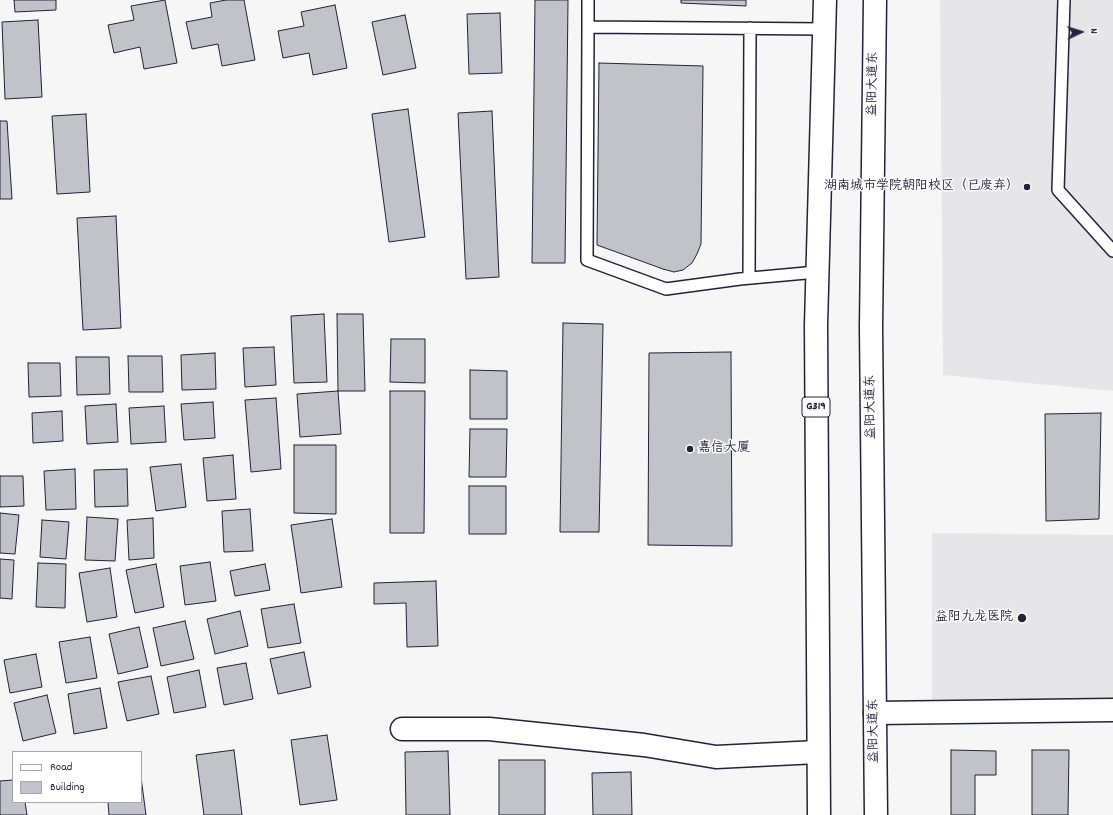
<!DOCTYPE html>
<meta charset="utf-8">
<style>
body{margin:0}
#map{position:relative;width:1113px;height:815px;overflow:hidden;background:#f6f6f7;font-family:Dekko,sans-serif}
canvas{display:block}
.legend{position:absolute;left:12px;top:751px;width:130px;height:52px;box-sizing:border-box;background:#fff;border:1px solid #a7a7b1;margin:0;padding:5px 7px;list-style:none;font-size:12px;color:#22223b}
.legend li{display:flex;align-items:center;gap:8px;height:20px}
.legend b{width:20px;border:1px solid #a7a7b1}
.north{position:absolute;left:1061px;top:12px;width:40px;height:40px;-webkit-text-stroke:3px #fff;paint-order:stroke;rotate:86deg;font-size:11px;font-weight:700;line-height:16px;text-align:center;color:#22223b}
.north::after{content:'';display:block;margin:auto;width:14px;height:18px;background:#22223b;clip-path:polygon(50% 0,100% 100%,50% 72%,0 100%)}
</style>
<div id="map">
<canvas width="1113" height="815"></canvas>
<ul class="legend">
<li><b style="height:5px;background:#fff"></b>Road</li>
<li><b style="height:11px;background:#c2c2c9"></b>Building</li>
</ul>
<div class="north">N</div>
</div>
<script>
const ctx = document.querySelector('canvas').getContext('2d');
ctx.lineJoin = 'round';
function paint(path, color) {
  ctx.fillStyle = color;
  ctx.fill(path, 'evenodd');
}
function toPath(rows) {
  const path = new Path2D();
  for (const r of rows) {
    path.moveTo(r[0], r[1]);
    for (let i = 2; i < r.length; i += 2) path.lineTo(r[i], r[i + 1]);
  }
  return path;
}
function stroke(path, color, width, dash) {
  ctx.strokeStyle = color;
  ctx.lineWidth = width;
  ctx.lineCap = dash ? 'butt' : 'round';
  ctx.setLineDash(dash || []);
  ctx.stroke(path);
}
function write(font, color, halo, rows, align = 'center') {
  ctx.font = font + ' Dekko,"LXGW WenKai TC",sans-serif';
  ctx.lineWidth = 3;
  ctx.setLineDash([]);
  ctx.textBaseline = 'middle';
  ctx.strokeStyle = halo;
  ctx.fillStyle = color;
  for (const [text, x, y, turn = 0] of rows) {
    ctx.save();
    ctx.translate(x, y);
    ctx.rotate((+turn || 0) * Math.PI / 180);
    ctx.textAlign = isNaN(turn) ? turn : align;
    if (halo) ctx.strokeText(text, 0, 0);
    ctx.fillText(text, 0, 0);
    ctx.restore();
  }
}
const built = toPath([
 [940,0,1113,0,1113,391,943,375],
 [932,533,1113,535,1113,701,932,709]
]);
const building = toPath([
 [14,0,56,0,56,10,15,12,14,0],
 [165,0,177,63,144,69,140,47,114,53,108,25,134,20,131,6,165,0],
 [226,0,244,0,255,60,222,66,218,44,192,49,186,22,212,17,210,3,226,0],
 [535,0,568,0,565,263,532,263,535,0],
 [681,0,746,0,746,6,681,3,681,0],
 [335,5,347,68,313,75,309,53,283,58,278,31,304,26,301,12,335,5],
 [500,13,502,73,469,74,467,14,500,13],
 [405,15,416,68,383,75,372,22,405,15],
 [38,20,42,97,5,99,2,22,38,20],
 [599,63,703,66,701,244,697,254,692,263,683,270,674,272,663,269,597,245,599,63],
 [408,109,425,237,389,242,372,114,408,109],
 [492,111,499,277,466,279,458,113,492,111],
 [86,114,90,192,57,194,52,116,86,114],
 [0,121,7,121,12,199,0,199,0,121],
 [116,216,121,328,83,330,77,218,116,216],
 [324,314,327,382,294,383,291,316,324,314],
 [337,314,363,314,365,391,338,391,337,314],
 [563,323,603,324,599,532,560,532,563,323],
 [391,339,425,339,425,383,390,382,391,339],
 [274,347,276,385,245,387,243,348,274,347],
 [731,352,732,546,648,545,649,353,731,352],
 [215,353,216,389,182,390,181,355,215,353],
 [128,356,162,356,163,392,129,392,128,356],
 [76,357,109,357,110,394,77,395,76,357],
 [28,363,60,363,61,396,29,397,28,363],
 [470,370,507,371,507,419,470,419,470,370],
 [338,391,341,434,300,437,297,394,338,391],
 [390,391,425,391,424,533,390,533,390,391],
 [276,398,281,469,251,472,245,400,276,398],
 [213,402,215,438,184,440,181,404,213,402],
 [116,404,118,442,87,444,85,406,116,404],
 [164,406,166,442,131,444,129,408,164,406],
 [62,411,63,441,33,443,32,413,62,411],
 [1101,413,1099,519,1046,521,1045,414,1101,413],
 [470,429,507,429,506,477,469,477,470,429],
 [294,445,336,445,336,514,294,513,294,445],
 [233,455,236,499,207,501,203,458,233,455],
 [181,464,186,507,156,511,150,467,181,464],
 [75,469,76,509,46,510,44,471,75,469],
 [127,469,128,506,95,507,94,470,127,469],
 [0,476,23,476,24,506,0,507,0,476],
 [469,486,506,486,506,534,469,534,469,486],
 [250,509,253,551,224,552,222,511,250,509],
 [0,513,19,515,15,554,0,553,0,513],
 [87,517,118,519,115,561,85,560,87,517],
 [153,518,154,558,129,560,127,520,153,518],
 [332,519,342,587,301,593,291,525,332,519],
 [42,520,69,522,66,559,40,557,42,520],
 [0,559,14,560,12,599,0,598,0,559],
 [210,562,216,601,185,605,180,566,210,562],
 [38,563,66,564,65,608,36,607,38,563],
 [156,564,164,607,135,613,126,570,156,564],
 [265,564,270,590,235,596,230,571,265,564],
 [110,568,117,617,87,622,79,573,110,568],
 [436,581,438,646,407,647,406,603,374,604,374,583,436,581],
 [294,604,301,643,268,648,261,609,294,604],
 [240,611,248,646,215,654,207,619,240,611],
 [185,621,194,659,161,666,153,628,185,621],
 [139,627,148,667,118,674,109,634,139,627],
 [90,637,97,678,66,683,59,642,90,637],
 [304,652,311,687,278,694,270,659,304,652],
 [36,654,42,687,10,693,4,660,36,654],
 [246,663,253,699,224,705,217,668,246,663],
 [199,670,206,707,174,713,167,677,199,670],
 [151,676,159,714,127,721,118,682,151,676],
 [100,688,107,728,74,734,68,694,100,688],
 [47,695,56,733,23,741,14,703,47,695],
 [327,735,337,800,300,805,291,740,327,735],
 [234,750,242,815,204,815,196,755,234,750],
 [951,750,996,751,996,775,975,775,975,815,951,815,951,750],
 [1032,750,1069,750,1068,815,1032,815,1032,750],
 [448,751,450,815,406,815,405,752,448,751],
 [499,760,545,760,545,815,499,815,499,760],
 [631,772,632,815,593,815,592,773,631,772],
 [141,777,146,815,109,815,108,802,141,802,141,777],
 [13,780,13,802,25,802,27,815,0,815,0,781,13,780]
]);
const lane = toPath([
 [588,0,588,27,824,29],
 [1064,0,1058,190,1113,251],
 [588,27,587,260,666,289,740,279,817,272],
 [749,278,750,28]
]);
const street = toPath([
 [875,713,1113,710],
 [402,729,489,729,644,745,716,757,818,752]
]);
const primary = toPath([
 [875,0,871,327,876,815],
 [819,815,816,325,825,0]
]);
const markers = [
 [1027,187,4,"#22223b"],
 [690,449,4,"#22223b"],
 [1022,618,5,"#22223b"]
];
const shields = [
 [816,407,28]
];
const shieldNames = [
 ["G319",816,407]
];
const streetNames = [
 ["益阳大道东",874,84,-89],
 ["益阳大道东",872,407,-91],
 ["益阳大道东",875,731,-91]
];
const poiNames = [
 ["湖南城市学院朝阳校区（已废弃）",1019,187],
 ["嘉信大厦",698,449,"left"],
 ["益阳九龙医院",1013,618]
];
paint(built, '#e6e6e9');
paint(building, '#c2c2c9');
stroke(building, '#22223b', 1);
stroke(lane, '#22223b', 14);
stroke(street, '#22223b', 25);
stroke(primary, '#22223b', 25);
stroke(lane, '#fff', 11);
stroke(street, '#fff', 22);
stroke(primary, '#fff', 22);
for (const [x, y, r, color] of markers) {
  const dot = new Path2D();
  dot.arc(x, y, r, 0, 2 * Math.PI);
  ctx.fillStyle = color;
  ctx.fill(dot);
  stroke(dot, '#fff', 1.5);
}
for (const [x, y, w] of shields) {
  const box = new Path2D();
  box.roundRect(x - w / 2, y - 10, w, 20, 3);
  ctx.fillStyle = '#fff';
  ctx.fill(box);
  stroke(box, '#22223b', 1);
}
write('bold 12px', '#22223b', null, shieldNames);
write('13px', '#22223b', '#fff', streetNames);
write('13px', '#22223b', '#fff', poiNames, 'right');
</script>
